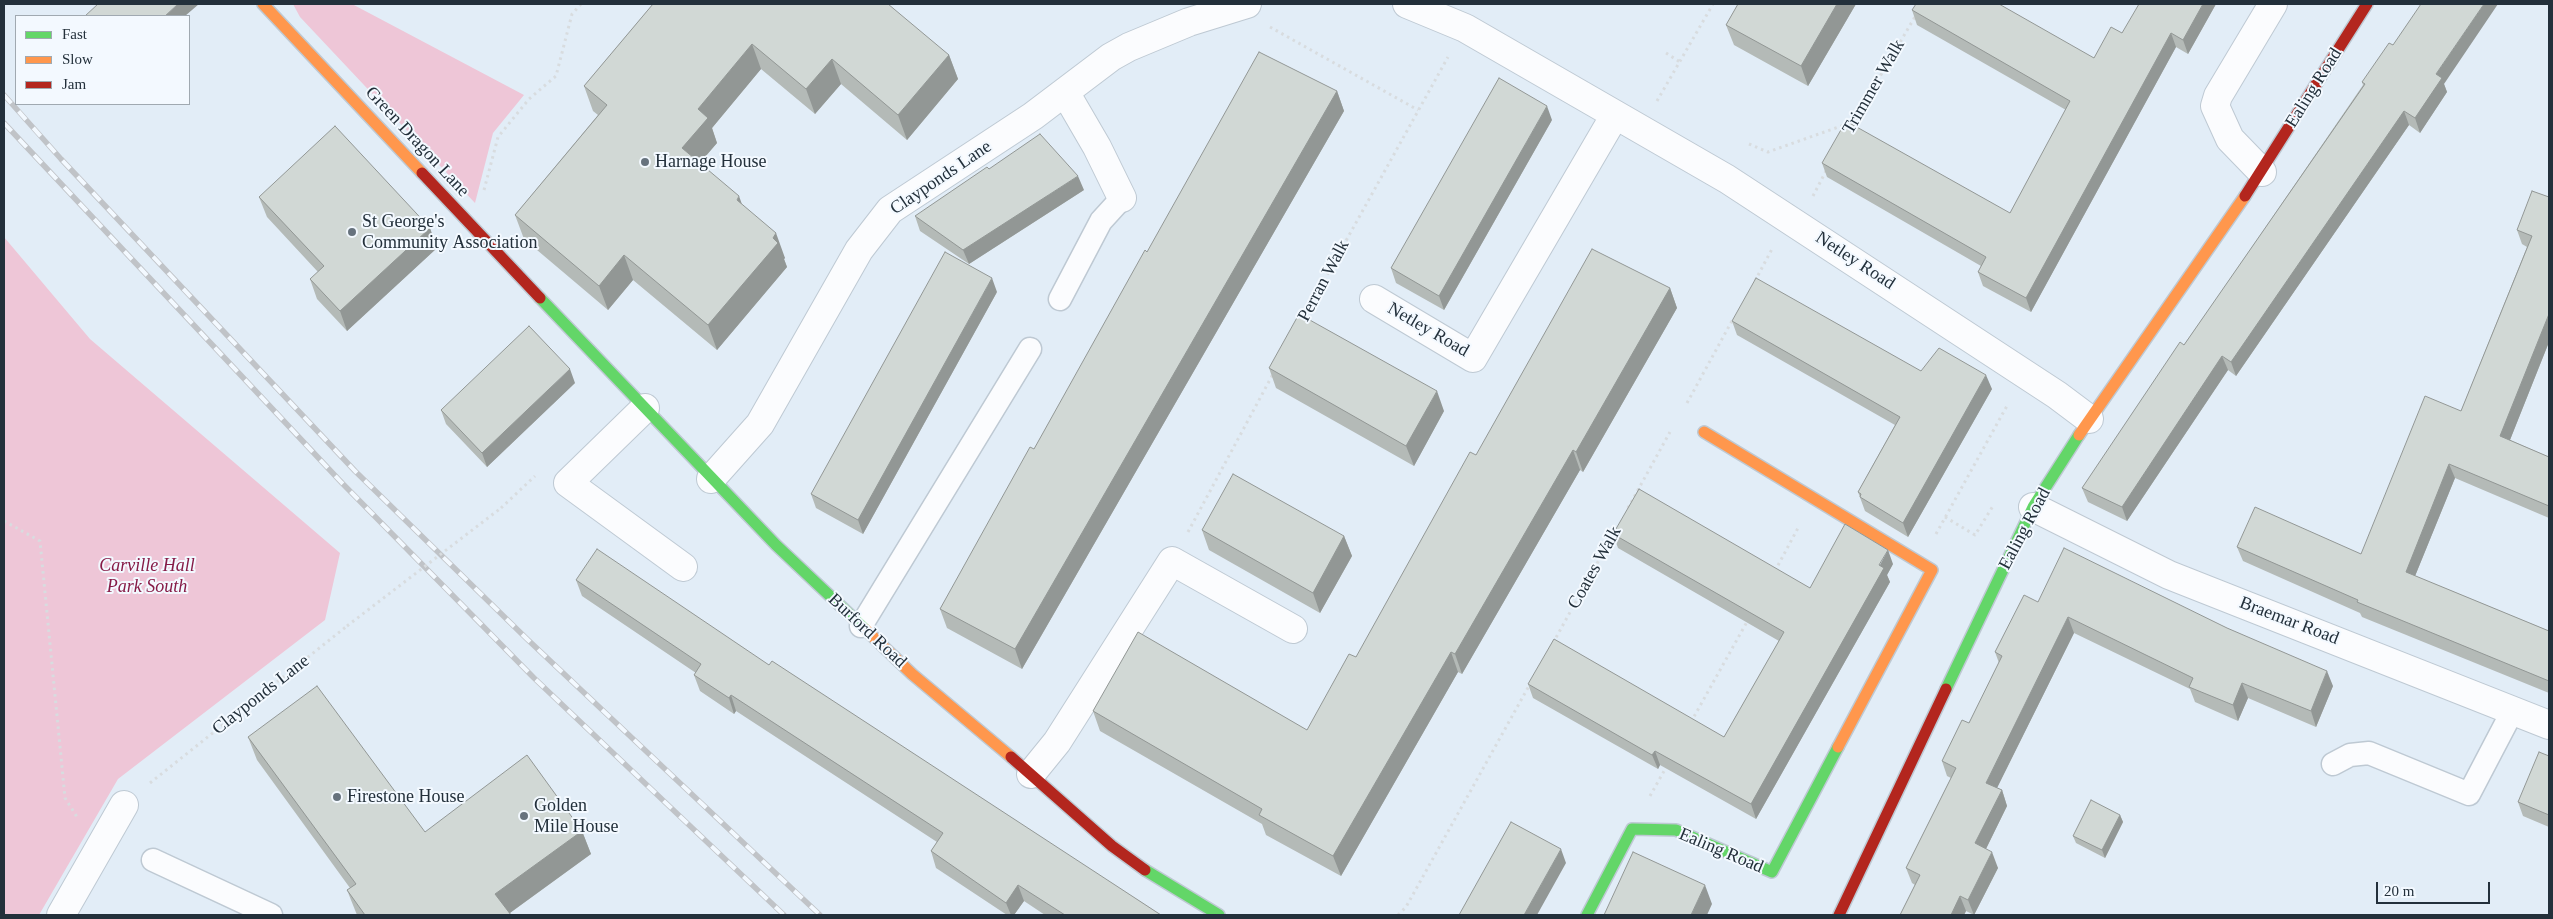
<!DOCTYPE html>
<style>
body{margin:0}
#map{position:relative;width:2553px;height:919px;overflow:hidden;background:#e2edf7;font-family:"Times New Roman",serif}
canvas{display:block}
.frame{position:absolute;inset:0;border:5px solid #23303b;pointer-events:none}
.legend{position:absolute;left:15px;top:15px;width:175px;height:90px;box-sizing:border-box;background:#f3f9ff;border:1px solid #a0a9b1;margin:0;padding:6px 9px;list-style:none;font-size:15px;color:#23303b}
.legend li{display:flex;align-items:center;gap:10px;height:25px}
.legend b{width:25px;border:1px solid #a0a9b1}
.scale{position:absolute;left:2376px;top:882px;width:114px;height:22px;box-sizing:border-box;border:2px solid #23303b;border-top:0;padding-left:6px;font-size:15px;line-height:18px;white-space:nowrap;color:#23303b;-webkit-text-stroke:4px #f3f9ff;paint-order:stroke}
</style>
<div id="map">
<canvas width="2553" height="919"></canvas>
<div class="frame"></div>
<ul class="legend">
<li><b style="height:6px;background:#63d668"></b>Fast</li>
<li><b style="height:6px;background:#ff974d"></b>Slow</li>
<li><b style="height:6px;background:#b3261e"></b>Jam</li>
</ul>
<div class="scale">20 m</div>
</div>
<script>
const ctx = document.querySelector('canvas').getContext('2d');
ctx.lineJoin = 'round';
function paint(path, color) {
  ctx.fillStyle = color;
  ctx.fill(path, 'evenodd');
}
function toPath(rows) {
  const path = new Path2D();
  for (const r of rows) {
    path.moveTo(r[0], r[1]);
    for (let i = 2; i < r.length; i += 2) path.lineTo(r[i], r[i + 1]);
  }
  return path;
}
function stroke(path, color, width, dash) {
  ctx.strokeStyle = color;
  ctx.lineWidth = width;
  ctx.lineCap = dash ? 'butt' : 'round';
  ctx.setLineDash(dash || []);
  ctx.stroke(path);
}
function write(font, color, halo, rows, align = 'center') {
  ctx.font = font + ' "Times New Roman",serif';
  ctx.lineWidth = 4;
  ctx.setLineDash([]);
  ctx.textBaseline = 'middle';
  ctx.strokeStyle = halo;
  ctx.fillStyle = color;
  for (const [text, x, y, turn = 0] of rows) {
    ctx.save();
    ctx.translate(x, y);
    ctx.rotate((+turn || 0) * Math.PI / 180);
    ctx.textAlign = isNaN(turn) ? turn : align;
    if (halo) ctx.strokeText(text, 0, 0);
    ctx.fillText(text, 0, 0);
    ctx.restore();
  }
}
const green = toPath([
 [293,4,352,4,524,95,493,133,475,203,300,17],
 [4,237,90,339,340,553,325,620,118,779,39,915,4,915]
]);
const path = toPath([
 [1270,27,1418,110],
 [1666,53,1680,62],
 [1657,101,1713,4],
 [1851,126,1916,15],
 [1749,144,1768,152,1847,124],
 [484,190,498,137,529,99,556,76,572,14,581,4],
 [1813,196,1827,169],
 [1755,281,1772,249],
 [1302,320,1448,57],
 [1687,403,1733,319],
 [501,508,535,476],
 [1628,508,1670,432],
 [1945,517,1975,535,1993,506],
 [4,521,40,541,65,798,77,817],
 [1188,532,1273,374],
 [1936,534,2008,404],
 [1775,571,1798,528],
 [1553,643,1615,531],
 [1691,722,1748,620],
 [150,783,347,626],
 [1650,796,1668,764],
 [1398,915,1406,907,1530,684]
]);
const lane = toPath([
 [1060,299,1101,221,1122,198],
 [861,626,1030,349],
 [2333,764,2350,755,2369,753,2469,794,2513,710],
 [153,860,271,915]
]);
const street = toPath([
 [1407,4,1465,28,1727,179,2057,395,2089,419],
 [1065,92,1097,147,1122,198],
 [2262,172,2230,139,2215,106,2218,96,2273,4],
 [1374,299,1473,358,1615,115],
 [645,408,568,483,683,567],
 [711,479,760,424,859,250,890,210,1033,116,1111,57,1129,47,1189,22,1247,4],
 [2033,507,2169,575,2549,725],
 [1031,774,1057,742,1172,561,1293,629],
 [61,915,124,805]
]);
const fast = toPath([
 [540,298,776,545,865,629],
 [1946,689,2033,507,2079,435],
 [1145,870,1219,915],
 [1587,915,1632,829,1676,830,1772,872,1838,747]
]);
const slow = toPath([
 [263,4,422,173],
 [1704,432,1932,570,1838,747],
 [2079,435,2245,196],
 [865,629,912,674,1011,757]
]);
const jam = toPath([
 [422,173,540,298],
 [2245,196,2367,4],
 [1011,757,1112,846,1145,870],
 [1839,915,1946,689]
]);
const rail = toPath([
 [4,95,61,159,355,471,527,639,820,915],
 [4,123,342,483,534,678,784,915]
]);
const pathBridge = toPath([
 [347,626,501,508]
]);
const wall = toPath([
 [653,4,949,55,958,79,907,140,841,84,815,114,761,69,712,128,717,143,700,163,742,205,785,258,784,259,787,267,717,350,633,280,608,310,524,239,515,215,598,115,593,111,584,86],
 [1738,4,1856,4,1808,86,1734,45,1726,25],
 [2216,4,2188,54,2176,47,2031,312,1983,286,1978,272,1981,266,1827,177,1822,163,2010,213,2066,110,1917,25,1912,10,2094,58,2122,33],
 [2362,82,2444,84,2447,92,2420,133,2409,125,2236,376,2228,370,2127,521,2088,502,2082,488,2215,301,2363,85],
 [1337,91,1344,111,1022,669,947,628,940,609,1034,449,1147,252],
 [1552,120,1444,310,1396,283,1391,268],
 [1084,190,969,264,920,231,915,216],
 [259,197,437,248,347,331,317,299,310,279,318,272,267,217],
 [2549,197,2549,342,2510,440,2549,457,2549,518,2455,478,2415,576,2549,631,2549,693,2362,617,2360,613,2243,561,2237,547,2361,554,2461,411,2527,247,2522,244,2517,230],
 [1670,288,1677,308,1583,472,1580,470,1462,674,1458,672,1341,876,1266,835,1262,824,1100,731,1093,711,1307,730,1356,657,1476,455],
 [997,292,863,534,816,508,811,494],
 [1732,321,1921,371,1992,389,1908,537,1865,511,1858,492,1895,425,1737,335],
 [1269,368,1444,411,1414,466,1276,388],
 [575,383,487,467,446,424,441,410],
 [1202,530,1344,536,1352,556,1320,613,1209,550],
 [1613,534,1810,588,1893,564,1887,575,1890,582,1756,819,1660,765,1658,769,1533,698,1528,684,1724,737,1779,641,1618,548],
 [576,580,769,665,1161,915,1045,915,1024,901,1014,915,1007,915,936,868,931,851,937,842,736,711,734,714,700,691,694,675,696,673,582,596],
 [2038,602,2333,686,2316,727,2248,698,2238,721,2195,702,2190,689,2074,633,1997,788,2002,790,2007,806,1986,849,1998,868,1974,915,1966,911,1964,915,1900,915,1915,885,1912,883,1906,868,1951,778,1947,776,1942,761,1969,723,1999,663,1995,652],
 [248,737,425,832,582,831,591,854,510,913,511,915,357,915,347,890,350,888,257,760],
 [2549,756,2549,827,2523,816,2518,802],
 [2120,815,2123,822,2105,858,2076,843,2073,836]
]);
const shadedWall = toPath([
 [178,4,199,4,185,16,165,16],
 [1837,4,1856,4,1808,86,1801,66],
 [2203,4,2216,4,2188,54,2183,40],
 [2484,4,2498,4,2444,84,2447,92,2420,133,2415,118,2436,74],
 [2171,33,2176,47,2031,312,2026,298],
 [752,44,761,69,712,128,717,143,691,173,682,148,698,109],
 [949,55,958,79,907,140,898,115],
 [832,59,841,84,815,114,806,89],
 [1337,91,1344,111,1022,669,1015,649],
 [1547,106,1552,120,1444,310,1439,296],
 [2404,111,2409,125,2236,376,2231,362],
 [1078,176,1084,190,969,264,963,250],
 [739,196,748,221,737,200],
 [430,228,437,248,347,331,340,311],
 [776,233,785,258,784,259,787,267,717,350,708,325],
 [624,255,633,280,608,310,599,286],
 [992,278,997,292,863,534,858,520],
 [1670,288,1677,308,1583,472,1576,452],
 [2549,314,2549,342,2506,450,2500,436],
 [2222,356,2228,370,2127,521,2122,507],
 [570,369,575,383,487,467,482,453],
 [1986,375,1992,389,1908,537,1903,523],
 [1437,391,1444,411,1414,466,1406,446],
 [1573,450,1580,470,1462,674,1455,654],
 [2449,464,2455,478,2411,586,2406,572],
 [1344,536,1352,556,1320,613,1313,593],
 [1888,550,1893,564,1887,575,1890,582,1756,819,1751,804],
 [2068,617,2074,633,1992,798,1986,783],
 [1451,652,1458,672,1341,876,1333,856],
 [2327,671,2333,686,2316,727,2311,711],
 [2242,683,2248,698,2238,721,2233,705],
 [731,695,736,711,734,714,729,698],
 [1655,751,1660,765,1658,769,1652,755],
 [2002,790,2007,806,1981,859,1975,843],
 [2120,815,2123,822,2105,858,2102,850],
 [582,831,591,854,507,915,495,894],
 [1561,849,1566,863,1537,915,1524,915],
 [1992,852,1998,868,1974,915,1968,900],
 [1018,885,1024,901,1014,915,1011,915,1006,903],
 [1705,885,1712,904,1707,915,1691,915],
 [1960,896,1966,911,1964,915,1951,915]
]);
const building = toPath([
 [98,4,178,4,165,16,85,16,98,4],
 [653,4,888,4,949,55,898,115,832,59,806,89,752,44,698,109,708,118,682,148,739,196,737,200,776,233,773,238,778,243,708,325,624,255,599,286,515,215,607,105,584,86,653,4],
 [1738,4,1837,4,1801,66,1726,25,1738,4],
 [1916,4,1999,4,2094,58,2111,27,2122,33,2139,4,2203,4,2183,40,2171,33,2026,298,1978,272,1986,257,1822,163,1846,121,2010,213,2070,101,1912,10,1916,4],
 [2421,4,2484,4,2436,74,2442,78,2415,118,2404,111,2231,362,2222,356,2122,507,2082,488,2180,342,2184,345,2365,84,2362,82,2389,43,2393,45,2421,4],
 [1259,52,1337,91,1015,649,940,609,1030,447,1034,449,1145,250,1147,252,1259,52],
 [1499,78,1547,106,1439,296,1391,268,1499,78],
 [335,126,430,228,340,311,310,279,324,266,259,197,335,126],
 [1040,134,1078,176,963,250,915,216,987,167,989,169,1040,134],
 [2532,191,2549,197,2549,314,2500,436,2549,457,2549,506,2449,464,2406,572,2549,631,2549,681,2357,602,2358,600,2237,547,2255,507,2361,554,2425,396,2461,411,2532,236,2517,230,2532,191],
 [1592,249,1670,288,1576,452,1573,450,1455,654,1451,652,1333,856,1259,815,1262,809,1093,711,1138,632,1307,730,1349,654,1356,657,1470,452,1476,455,1592,249],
 [945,252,992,278,858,520,811,494,945,252],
 [1756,278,1921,371,1939,348,1986,375,1903,523,1860,497,1861,494,1858,492,1900,417,1732,321,1756,278],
 [1299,314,1437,391,1406,446,1269,368,1299,314],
 [529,326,570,369,482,453,441,410,529,326],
 [1233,474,1344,536,1313,593,1202,530,1233,474],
 [1639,489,1810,588,1845,524,1888,550,1879,565,1884,568,1751,804,1655,751,1652,755,1528,684,1554,639,1724,737,1784,632,1613,534,1639,489],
 [2064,548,2227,628,2327,671,2311,711,2242,683,2233,705,2189,687,2193,678,2068,617,1986,783,2002,790,1975,843,1992,852,1968,900,1960,896,1951,915,1900,915,1920,875,1906,868,1956,768,1942,761,1962,720,1969,723,2002,656,1995,652,2024,595,2038,602,2064,548],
 [597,549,769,665,772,661,1161,915,1065,915,1018,885,1006,903,931,851,943,833,731,695,729,698,694,675,701,664,576,580,597,549],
 [317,686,425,832,527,755,582,831,495,894,511,915,365,915,347,890,356,884,248,737,317,686],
 [2539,752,2549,756,2549,815,2518,802,2539,752],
 [2091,800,2120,815,2102,850,2073,836,2091,800],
 [1511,822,1561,849,1524,915,1459,915,1511,822],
 [1633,852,1705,885,1691,915,1604,915,1633,852]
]);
const markers = [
 [645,162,5,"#66727d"],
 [352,232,5,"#66727d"],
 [337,797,5,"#66727d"],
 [524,816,5,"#66727d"]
];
const streetNames = [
 ["Trimmer Walk",1874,87,-60],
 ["Ealing Road",2314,88,-58],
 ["Green Dragon Lane",417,142,47],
 ["Clayponds Lane",941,178,-34],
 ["Netley Road",1855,261,33],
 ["Perran Walk",1324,281,-62],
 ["Netley Road",1428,330,30],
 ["Ealing Road",2025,529,-62],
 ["Coates Walk",1595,568,-61],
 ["Braemar Road",2289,621,21],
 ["Burford Road",867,631,43],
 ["Clayponds Lane",261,695,-38],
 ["Ealing Road",1721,851,23]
];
const poiNames = [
 ["Harnage House",655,162],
 ["St George's",362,222],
 ["Community Association",362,243],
 ["Firestone House",347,797],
 ["Golden",534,806],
 ["Mile House",534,827]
];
const parkNames = [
 ["Carville Hall",147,566],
 ["Park South",147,587]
];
paint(green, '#eec6d7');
stroke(lane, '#bec9d3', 25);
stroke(street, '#bec9d3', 30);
stroke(fast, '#bec9d3', 14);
stroke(slow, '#bec9d3', 14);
stroke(jam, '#bec9d3', 14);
stroke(path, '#d8dcdf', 3, [2.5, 4]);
stroke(lane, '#fbfcfe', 22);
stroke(street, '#fbfcfe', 28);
stroke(fast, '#63d668', 11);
stroke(slow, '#ff974d', 11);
stroke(jam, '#b3261e', 11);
stroke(rail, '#c0c3c7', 5.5);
stroke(rail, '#f3f9ff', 4, [11]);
stroke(pathBridge, '#d8dcdf', 3, [2.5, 4]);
paint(wall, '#b4bab7');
paint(shadedWall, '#929795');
paint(building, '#d1d8d5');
stroke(building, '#929795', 1);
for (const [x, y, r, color] of markers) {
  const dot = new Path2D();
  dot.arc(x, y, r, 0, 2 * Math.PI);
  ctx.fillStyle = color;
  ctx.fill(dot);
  stroke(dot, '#f3f9ff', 2);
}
write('18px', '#23303b', '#f3f9ff', streetNames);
write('18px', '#23303b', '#f3f9ff', poiNames, 'left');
write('italic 18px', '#861b47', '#f3f9ff', parkNames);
</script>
